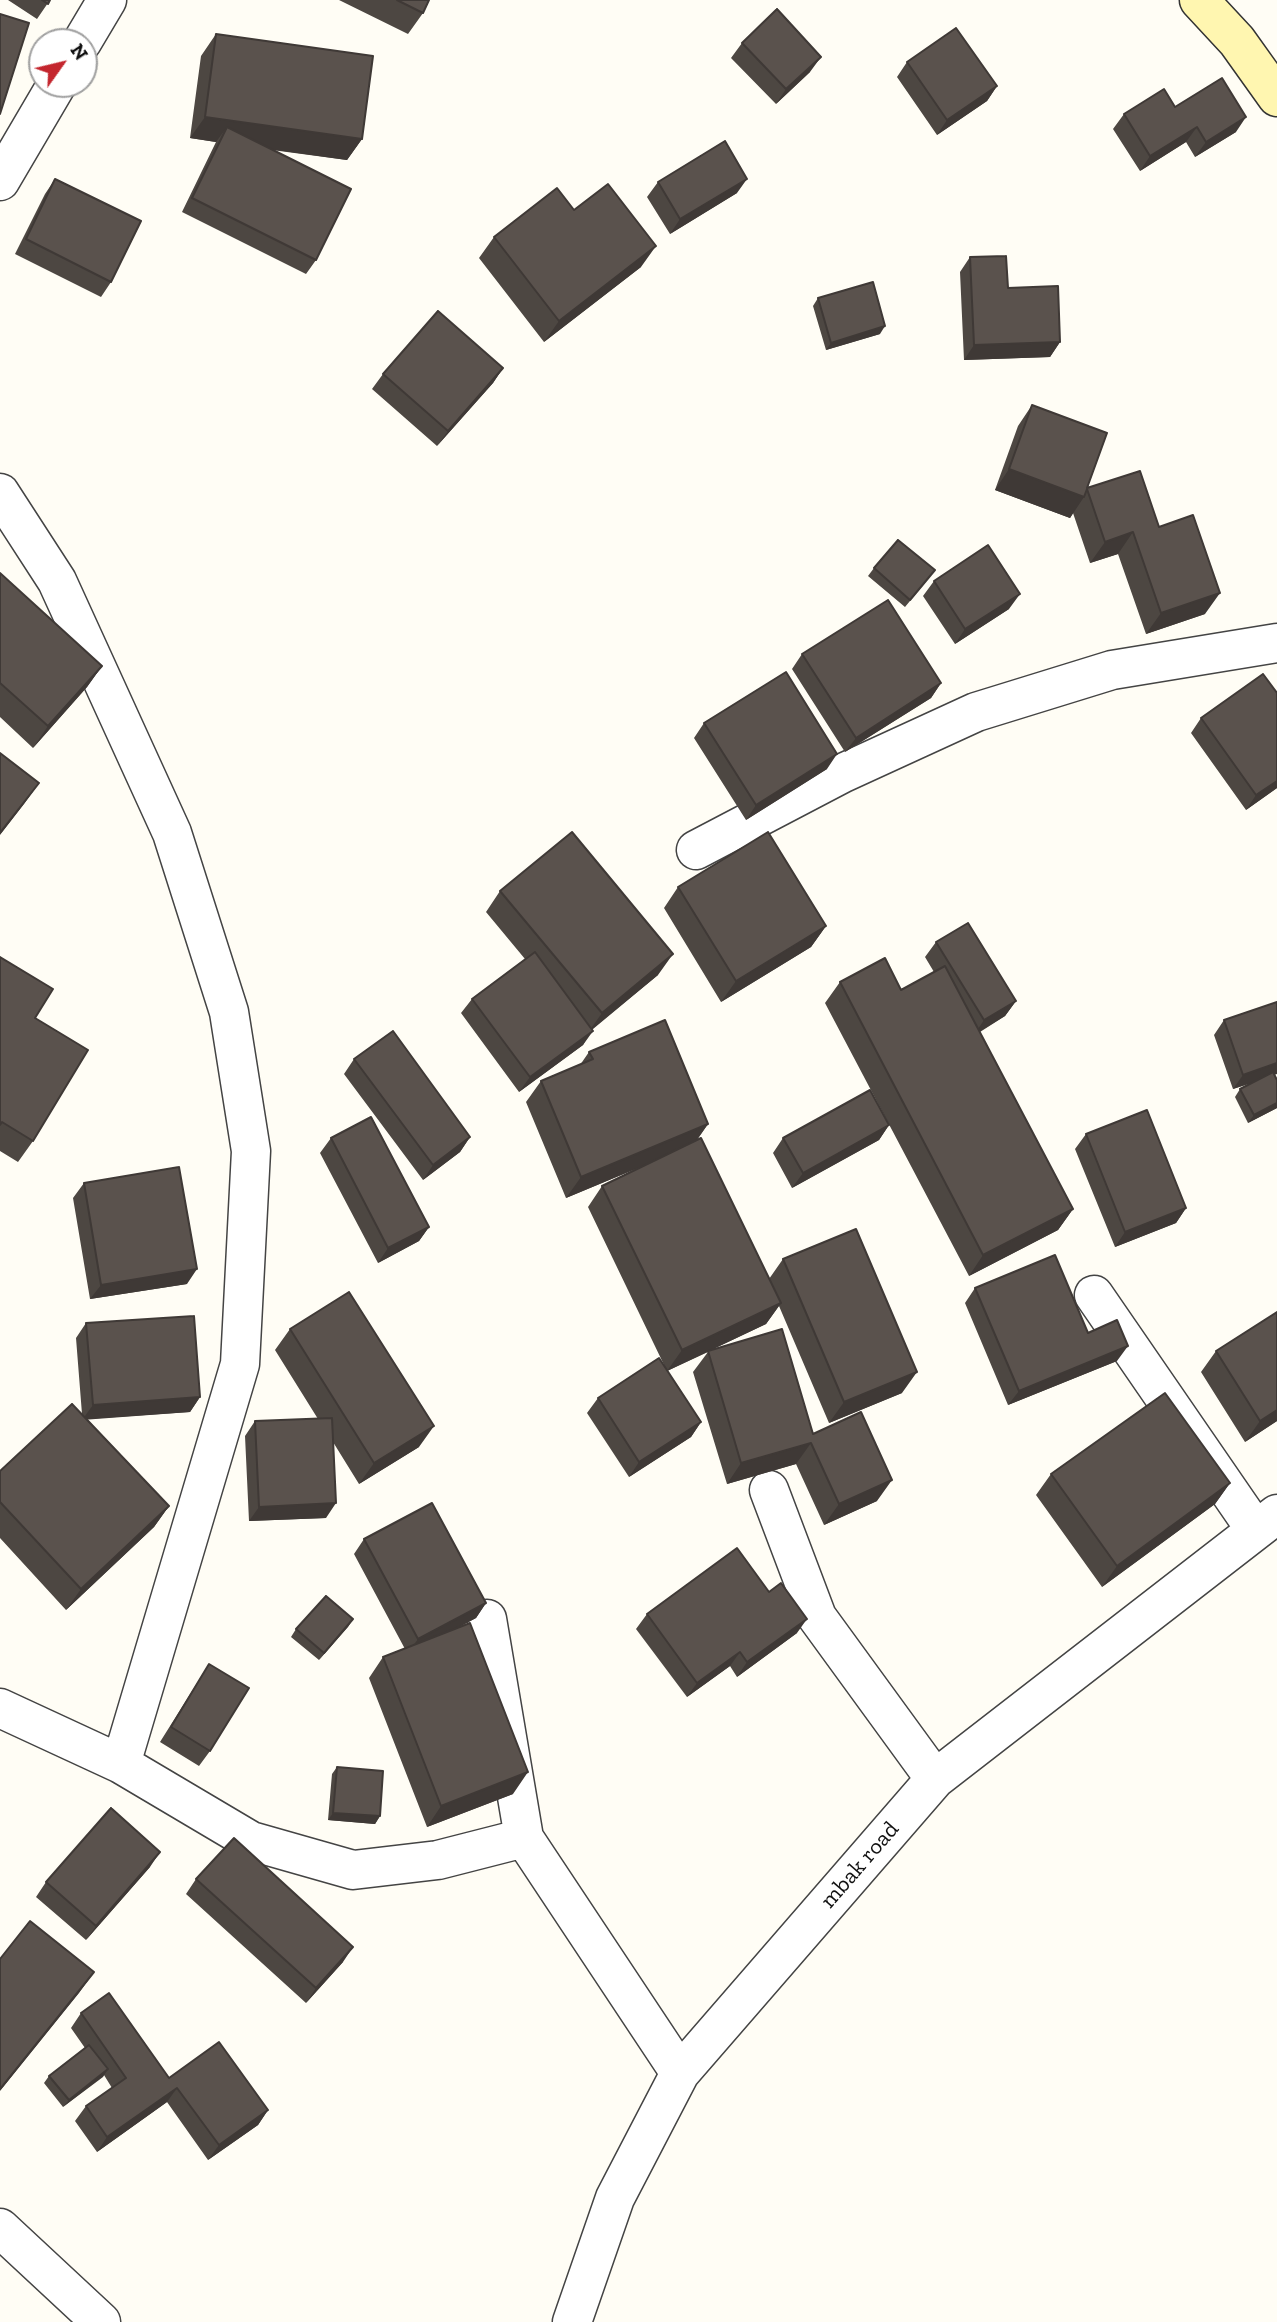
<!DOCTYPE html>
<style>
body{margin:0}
#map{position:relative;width:1277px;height:2322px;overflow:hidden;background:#fffdf5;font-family:"Zilla Slab",serif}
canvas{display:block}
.north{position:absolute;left:28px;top:28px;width:70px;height:70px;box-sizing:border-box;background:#fff;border:2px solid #a0a0a0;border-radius:50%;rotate:56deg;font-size:19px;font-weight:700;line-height:28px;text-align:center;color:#111}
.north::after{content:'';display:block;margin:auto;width:24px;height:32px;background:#c4262e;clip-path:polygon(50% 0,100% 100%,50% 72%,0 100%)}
</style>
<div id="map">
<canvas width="1277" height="2322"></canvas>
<div class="north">N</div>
</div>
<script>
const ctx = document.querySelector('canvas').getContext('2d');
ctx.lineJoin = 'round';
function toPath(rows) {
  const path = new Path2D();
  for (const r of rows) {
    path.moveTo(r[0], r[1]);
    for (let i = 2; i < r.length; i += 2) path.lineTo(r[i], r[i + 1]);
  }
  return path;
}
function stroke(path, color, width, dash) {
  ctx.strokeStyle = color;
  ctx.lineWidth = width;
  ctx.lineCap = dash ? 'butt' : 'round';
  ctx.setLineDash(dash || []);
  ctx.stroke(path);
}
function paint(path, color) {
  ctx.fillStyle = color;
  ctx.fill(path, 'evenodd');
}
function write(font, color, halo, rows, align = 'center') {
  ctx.font = font + ' "Zilla Slab",serif';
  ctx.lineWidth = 7;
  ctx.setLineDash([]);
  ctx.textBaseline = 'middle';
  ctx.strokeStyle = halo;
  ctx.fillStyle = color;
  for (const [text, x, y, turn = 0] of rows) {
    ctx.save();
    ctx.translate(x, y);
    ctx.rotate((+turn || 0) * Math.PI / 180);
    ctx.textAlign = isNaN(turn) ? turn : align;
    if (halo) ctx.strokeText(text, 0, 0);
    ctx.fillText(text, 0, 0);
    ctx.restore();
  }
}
const street = toPath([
 [82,42,107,0],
 [0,181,57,84],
 [0,493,57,581,172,833,229,1012,251,1151,240,1364,121,1764],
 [696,850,843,773,976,712,1112,670,1277,643],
 [1094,1295,1255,1529],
 [769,1490,817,1617,935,1779],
 [487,1619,524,1838,680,2073],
 [0,1708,121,1764,251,1841,353,1870,438,1860,524,1838],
 [0,2228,101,2322],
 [572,2322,615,2198,680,2073,935,1779,1277,1514]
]);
const secondary = toPath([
 [1199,0,1237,41,1277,97]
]);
const wall = toPath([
 [8,0,50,0,37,19],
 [339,0,429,0,423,13,408,34],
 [216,34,362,139,347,160,272,150,316,260,306,274,182,212,216,142,190,138,201,56],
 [742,43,810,72,776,104,731,58],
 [907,62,997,86,987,101,937,135,897,77],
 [1175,107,1236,132,1195,157,1186,142,1140,171,1113,129,1124,114],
 [55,179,111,282,101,297,15,254,45,194],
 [658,182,737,193,670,234,647,197],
 [574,210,641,267,544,342,479,258,494,237],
 [970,257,1008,288,1060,342,1050,357,964,360,960,272],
 [818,298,880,334,826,350,813,306],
 [503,368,493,383,437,446,372,389,383,374],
 [1032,405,1087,488,1159,527,1205,614,1146,634,1118,554,1090,563,1073,513,1070,518,995,490,1018,426],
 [874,568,929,578,905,607,868,576],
 [0,573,102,666,87,687,33,748,0,717],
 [934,581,1009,609,955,644,923,596],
 [802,654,941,683,931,698,845,752,792,669],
 [1277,693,1277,788,1246,810,1191,733,1201,718],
 [704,723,827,769,746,820,694,738],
 [678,887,826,926,811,947,721,1002,664,908],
 [500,891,658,975,592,1029,583,1045,519,1092,461,1013,472,999,525,959,486,912],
 [936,942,1016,1001,1005,1016,980,1032,1073,1209,1058,1230,969,1276,825,1003,840,982,901,990,934,972,925,957],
 [0,957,35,1018,33,1141,18,1162,0,1151],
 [1224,1020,1274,1075,1277,1108,1248,1123,1235,1097,1240,1089,1255,1082,1233,1089,1214,1035],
 [589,1052,708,1124,697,1140,769,1279,783,1259,902,1393,829,1423,779,1306,766,1324,711,1350,813,1434,877,1501,824,1525,796,1464,727,1484,693,1372,708,1352,667,1371,701,1422,691,1437,629,1477,587,1413,598,1398,666,1369,588,1207,602,1186,638,1168,566,1198,526,1102,541,1081,580,1065],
 [354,1059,470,1137,460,1152,423,1180,344,1074],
 [889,1125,879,1140,792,1188,773,1153,783,1138],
 [1086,1134,1186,1208,1176,1223,1115,1247,1075,1149],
 [331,1138,429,1227,419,1241,378,1263,320,1153],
 [84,1183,187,1284,90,1299,73,1198],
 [975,1288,1088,1333,1117,1361,1008,1405,965,1303],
 [86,1323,200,1397,190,1412,87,1419,169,1506,154,1527,66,1610,0,1538,0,1471,82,1414,76,1338],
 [290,1329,419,1447,359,1484,333,1442,326,1518,249,1521,245,1436,255,1421,318,1419,275,1350],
 [1216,1351,1277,1421,1245,1442,1201,1372],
 [1051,1474,1230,1483,1215,1504,1102,1587,1036,1495],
 [364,1539,486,1603,476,1618,452,1631,513,1794,427,1827,369,1678,383,1657,405,1649,354,1554],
 [647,1614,797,1633,737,1677,730,1666,687,1697,636,1629],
 [353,1619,319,1660,291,1637,296,1629],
 [209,1664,210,1751,199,1766,160,1742],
 [337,1767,380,1816,375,1824,328,1820,332,1774],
 [150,1867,86,1940,36,1897,46,1882],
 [196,1879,343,1962,306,2003,186,1894],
 [81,2013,169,2078,268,2110,258,2125,208,2160,167,2102,97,2152,75,2121,86,2106,112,2088,104,2075,63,2107,44,2083,49,2076,85,2048,71,2028]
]);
const shadedWall = toPath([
 [821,57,810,72,776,104,786,89],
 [997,86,987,101,937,135,947,120],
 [205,117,362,139,347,160,219,142,227,127,216,142,190,138],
 [1246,117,1236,132,1195,157,1206,142],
 [1197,127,1186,142,1140,171,1150,156],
 [747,179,737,193,670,234,680,219],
 [656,246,641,267,544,342,559,321],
 [885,326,880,334,826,350,831,343],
 [1060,342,1050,357,964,360,974,345],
 [503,368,493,383,437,446,448,431],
 [1009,469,1084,497,1070,518,995,490],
 [1133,532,1118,554,1090,563,1105,542],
 [1220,593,1205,614,1146,634,1161,613],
 [1020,594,1009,609,955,644,965,629],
 [102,666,87,687,33,748,48,726],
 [941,683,931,698,845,752,856,738],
 [837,754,827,769,746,820,756,805],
 [1277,781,1277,788,1246,810,1256,795],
 [39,783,24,804,0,835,0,833],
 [826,926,811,947,721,1002,736,981],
 [673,954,658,975,587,1034,602,1013],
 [1016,1001,1005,1016,974,1035,984,1020],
 [593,1031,583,1045,519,1092,530,1077],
 [1277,1063,1277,1074,1233,1089,1243,1075],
 [1277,1103,1277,1108,1248,1123,1254,1115],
 [708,1124,693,1145,566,1198,581,1177],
 [889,1125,879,1140,792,1188,803,1173],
 [470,1137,460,1152,423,1180,433,1165],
 [1186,1208,1176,1223,1115,1247,1125,1232],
 [1073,1209,1058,1230,969,1276,983,1255],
 [429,1227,419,1241,378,1263,388,1248],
 [197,1269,187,1284,90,1299,101,1285],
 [781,1303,766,1324,667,1371,682,1350],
 [1128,1346,1117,1361,1008,1405,1019,1391],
 [917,1372,902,1393,829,1423,844,1402],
 [200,1397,190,1412,82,1420,93,1405],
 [1277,1410,1277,1421,1245,1442,1260,1421],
 [701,1422,691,1437,629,1477,639,1462],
 [434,1426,419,1447,359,1484,374,1463],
 [811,1443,796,1464,727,1484,741,1463],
 [892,1480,877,1501,824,1525,839,1504],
 [1230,1483,1215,1504,1102,1587,1117,1566],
 [336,1503,326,1518,249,1521,259,1507],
 [169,1506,154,1527,66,1610,81,1589],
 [486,1603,476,1618,407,1654,418,1639],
 [353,1619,348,1627,319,1660,324,1653],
 [807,1619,797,1633,737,1677,747,1662],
 [740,1652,730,1666,687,1697,697,1683],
 [528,1772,513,1794,427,1827,441,1806],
 [333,1813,380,1816,375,1824,328,1820],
 [160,1852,150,1867,86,1940,96,1926],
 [353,1947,343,1962,306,2003,316,1988],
 [94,1972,79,1993,0,2091,0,2089],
 [108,2069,103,2077,63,2107,69,2100],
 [177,2088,167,2102,97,2152,107,2137],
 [268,2110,258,2125,208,2160,219,2145]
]);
const building = toPath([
 [42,0,50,0,48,4,42,0],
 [397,0,429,0,423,13,397,0],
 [777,9,821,57,786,89,742,43,777,9],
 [0,14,29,23,0,114,0,14],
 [956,28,997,86,947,120,907,62,956,28],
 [216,34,373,56,362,139,205,117,216,34],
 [1222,78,1246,117,1206,142,1197,127,1150,156,1124,114,1164,89,1175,107,1222,78],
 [227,127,351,189,316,260,192,198,227,127],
 [725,141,747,179,680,219,658,182,725,141],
 [55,179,141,221,111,282,26,239,55,179],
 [608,184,656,246,559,321,494,237,557,188,574,210,608,184],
 [1006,256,1008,288,1058,286,1060,342,974,345,970,257,1006,256],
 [873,282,885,326,831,343,818,298,873,282],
 [438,311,503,368,448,431,383,374,438,311],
 [1032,405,1107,433,1087,488,1140,471,1159,527,1193,515,1220,593,1161,613,1133,532,1105,542,1087,489,1084,497,1009,469,1032,405],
 [898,540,935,570,910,600,874,568,898,540],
 [988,545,1020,594,965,629,934,581,988,545],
 [0,573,102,666,48,726,0,683,0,573],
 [888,600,941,683,856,738,802,654,888,600],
 [786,672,837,754,756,805,704,723,786,672],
 [1263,674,1277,693,1277,781,1256,795,1201,718,1263,674],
 [0,753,39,783,0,833,0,753],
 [572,832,673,954,602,1013,500,891,572,832],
 [768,832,826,926,736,981,678,887,768,832],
 [968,923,1016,1001,984,1020,936,942,968,923],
 [535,952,593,1031,530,1077,472,999,535,952],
 [0,957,53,989,35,1018,88,1050,33,1141,2,1122,0,1125,0,957],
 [885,958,901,990,945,966,1073,1209,983,1255,840,982,885,958],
 [1277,1002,1277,1063,1243,1075,1224,1020,1277,1002],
 [665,1020,708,1124,581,1177,541,1081,593,1059,589,1052,665,1020],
 [393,1031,470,1137,433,1165,354,1059,393,1031],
 [1273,1072,1277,1080,1277,1103,1254,1115,1240,1089,1273,1072],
 [870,1090,889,1125,803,1173,783,1138,870,1090],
 [1147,1110,1186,1208,1125,1232,1086,1134,1147,1110],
 [371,1117,429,1227,388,1248,331,1138,371,1117],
 [701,1138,781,1303,682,1350,602,1186,701,1138],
 [179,1167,197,1269,101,1285,84,1183,179,1167],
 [856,1229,917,1372,844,1402,783,1259,856,1229],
 [1055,1255,1088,1333,1117,1320,1128,1346,1019,1391,975,1288,1055,1255],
 [349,1292,434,1426,374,1463,290,1329,349,1292],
 [1277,1312,1277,1410,1260,1421,1216,1351,1277,1312],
 [194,1316,200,1397,93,1405,86,1323,194,1316],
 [782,1329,813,1434,861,1412,892,1480,839,1504,811,1443,741,1463,708,1351,782,1329],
 [659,1358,701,1422,639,1462,598,1398,659,1358],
 [1165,1393,1230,1483,1117,1566,1051,1474,1165,1393],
 [72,1404,169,1506,81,1589,0,1502,0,1471,72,1404],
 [332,1418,336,1503,259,1507,255,1421,332,1418],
 [432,1503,486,1603,418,1639,364,1539,432,1503],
 [737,1548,769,1592,781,1583,807,1619,747,1662,740,1652,697,1683,647,1614,737,1548],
 [326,1596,353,1619,324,1653,296,1629,326,1596],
 [470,1623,528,1772,441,1806,383,1657,470,1623],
 [209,1664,249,1688,210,1751,171,1727,209,1664],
 [337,1767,383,1771,380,1816,333,1813,337,1767],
 [111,1808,160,1852,96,1926,46,1882,111,1808],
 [234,1838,353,1947,316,1988,196,1879,234,1838],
 [30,1921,94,1972,0,2089,0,1959,30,1921],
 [109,1993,169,2078,219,2042,268,2110,219,2145,177,2088,107,2137,86,2106,126,2078,81,2013,109,1993],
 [89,2045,108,2069,69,2100,49,2076,89,2045]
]);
const streetNames = [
 ["mbak road",860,1865,-49]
];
stroke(street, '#444', 41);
stroke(secondary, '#333', 41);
stroke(street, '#fff', 38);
stroke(secondary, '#fff6b0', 38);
paint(wall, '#4d4742');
paint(shadedWall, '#3f3936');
paint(building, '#5a524d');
stroke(building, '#3f3936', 2);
write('23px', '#111', '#fff', streetNames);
</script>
